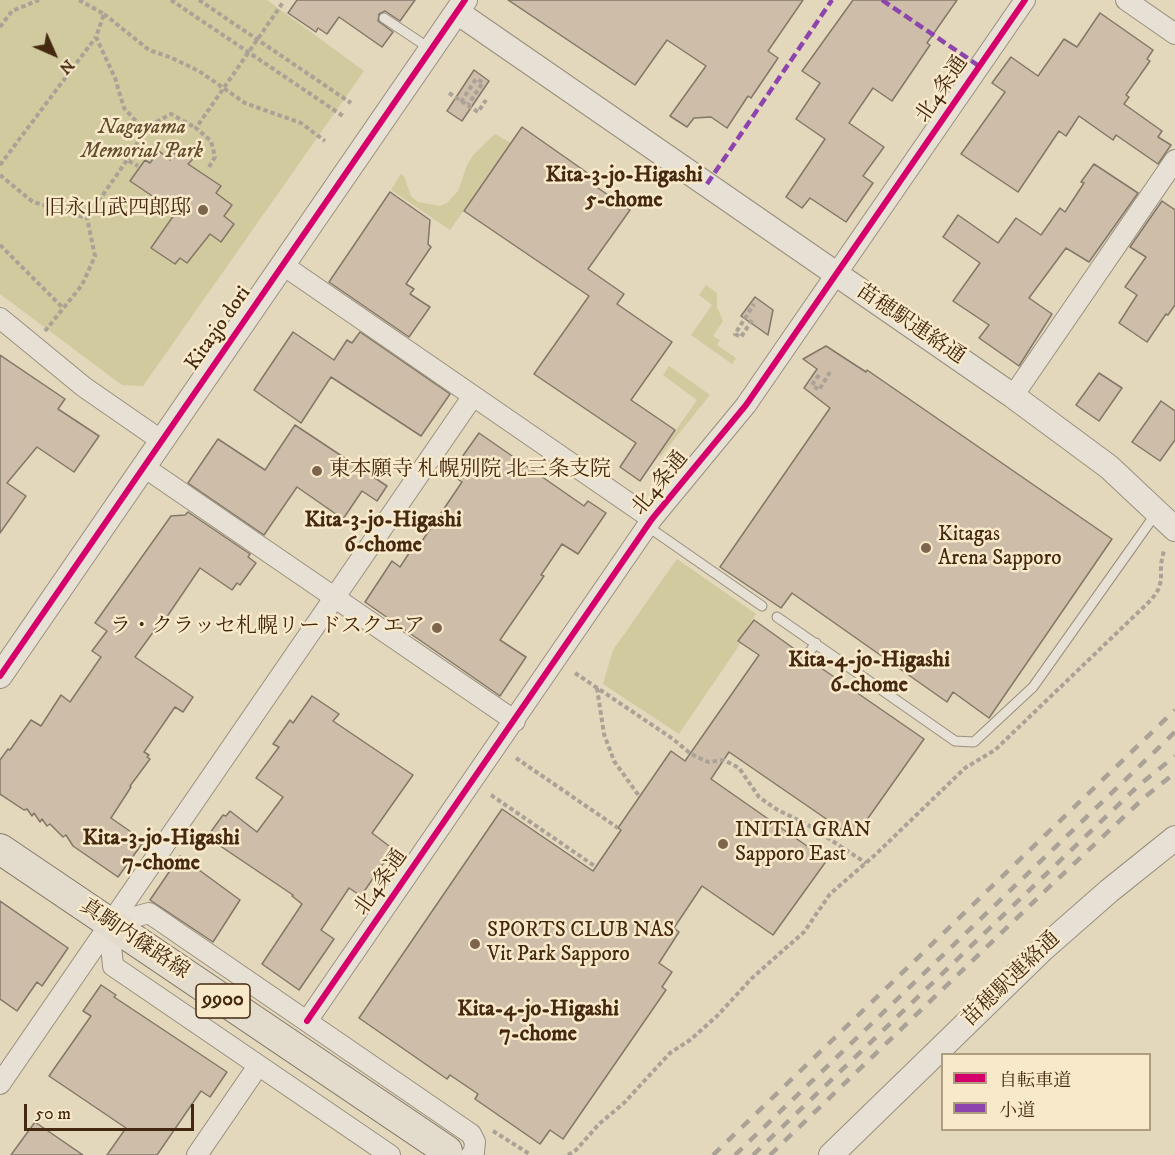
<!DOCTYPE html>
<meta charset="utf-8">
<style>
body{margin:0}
#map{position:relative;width:1175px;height:1155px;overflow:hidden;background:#e3d7bc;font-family:"IM FELL DW Pica","Noto Serif JP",serif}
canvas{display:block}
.legend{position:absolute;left:941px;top:1053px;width:210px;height:78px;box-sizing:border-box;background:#f7e9ca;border:2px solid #b09c80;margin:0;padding:8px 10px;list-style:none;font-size:18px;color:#452810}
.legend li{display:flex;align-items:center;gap:12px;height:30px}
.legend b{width:30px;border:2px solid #b09c80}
.north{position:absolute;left:24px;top:24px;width:60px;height:60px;-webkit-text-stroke:4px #f7e9ca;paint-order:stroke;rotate:135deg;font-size:16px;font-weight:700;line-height:24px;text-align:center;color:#452810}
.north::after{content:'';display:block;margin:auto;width:21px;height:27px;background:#452810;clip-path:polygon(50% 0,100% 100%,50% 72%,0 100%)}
.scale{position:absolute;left:24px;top:1104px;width:170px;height:27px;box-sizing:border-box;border:3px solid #452810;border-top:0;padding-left:8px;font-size:18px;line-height:21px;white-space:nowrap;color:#452810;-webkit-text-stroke:4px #f7e9ca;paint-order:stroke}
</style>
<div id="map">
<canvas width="1175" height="1155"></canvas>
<ul class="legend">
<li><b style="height:8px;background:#d6006c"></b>自転車道</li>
<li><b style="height:8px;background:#8e44ad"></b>小道</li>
</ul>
<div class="north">N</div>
<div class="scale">50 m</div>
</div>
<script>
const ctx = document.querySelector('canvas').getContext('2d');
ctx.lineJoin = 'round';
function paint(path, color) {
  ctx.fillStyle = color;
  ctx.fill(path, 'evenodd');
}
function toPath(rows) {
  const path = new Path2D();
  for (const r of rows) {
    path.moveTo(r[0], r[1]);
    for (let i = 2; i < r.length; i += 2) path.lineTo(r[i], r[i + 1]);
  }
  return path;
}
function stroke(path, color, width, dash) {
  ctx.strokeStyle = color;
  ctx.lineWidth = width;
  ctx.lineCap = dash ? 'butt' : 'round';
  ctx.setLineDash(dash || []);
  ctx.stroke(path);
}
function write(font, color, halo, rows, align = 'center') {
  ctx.font = font + ' "IM FELL DW Pica","Noto Serif JP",serif';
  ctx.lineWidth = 5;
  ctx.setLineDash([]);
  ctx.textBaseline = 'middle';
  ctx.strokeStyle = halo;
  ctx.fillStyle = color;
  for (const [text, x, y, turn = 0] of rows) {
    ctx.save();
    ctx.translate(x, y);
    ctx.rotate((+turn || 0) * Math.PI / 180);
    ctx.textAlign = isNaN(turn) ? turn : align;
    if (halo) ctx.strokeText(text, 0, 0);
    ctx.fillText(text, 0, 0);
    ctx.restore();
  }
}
const green = toPath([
 [0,0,267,0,364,71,143,386,122,385,0,294],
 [495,134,511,143,450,230,391,190,401,174,404,176,411,196,418,202,440,206,447,203,458,191,467,165,474,154],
 [706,285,717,293,717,307,723,321,713,336,720,340,717,345,736,358,732,364,691,335,712,305,699,295],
 [669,366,710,395,660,457,659,455,697,400,663,375],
 [677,559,756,614,737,642,740,644,679,734,603,684,613,650]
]);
const building = toPath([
 [297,0,415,0,400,21,385,11,379,14,378,21,393,32,382,47,339,17,327,34,318,28,316,32,288,13,297,0],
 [508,0,803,0,768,51,778,58,751,98,748,96,727,128,711,117,694,118,687,127,670,116,706,66,667,40,635,85,508,0],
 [853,0,957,0,927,43,930,45,892,101,873,88,849,123,884,147,863,176,873,183,846,222,810,198,802,208,786,197,825,139,796,119,820,83,802,71,853,0],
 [1100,13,1153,50,1147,59,1150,61,1126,95,1129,97,1124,104,1162,131,1158,137,1171,145,1158,164,1116,135,1113,140,1079,116,1066,136,1059,131,1018,192,961,154,1005,92,992,83,1011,57,1038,76,1064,39,1077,47,1100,13],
 [474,70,489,81,462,121,447,111,474,70],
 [522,127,599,181,595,186,630,210,588,269,624,294,617,304,672,342,631,400,675,430,640,481,620,467,636,443,534,374,589,296,464,211,522,127],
 [178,148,193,159,188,164,221,186,216,193,232,205,224,216,234,224,221,242,210,234,187,263,180,258,175,264,151,248,176,212,130,181,145,160,150,163,159,151,170,160,178,148],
 [1094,164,1138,193,1089,262,1066,248,1029,298,1052,314,1019,366,979,338,989,325,953,301,980,263,943,237,958,215,998,243,1016,218,1041,235,1060,208,1065,212,1084,183,1081,182,1094,164],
 [390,192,430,220,428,244,431,247,406,284,414,289,410,294,430,307,409,337,329,282,390,192],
 [1162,201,1175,210,1175,305,1168,315,1166,314,1147,342,1119,323,1137,295,1125,287,1146,257,1130,247,1162,201],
 [755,297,773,310,768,335,741,316,755,297],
 [293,332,334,360,347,340,352,343,360,332,450,394,421,436,331,377,301,423,254,390,293,332],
 [826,346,866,372,867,370,1112,539,989,718,953,692,947,702,792,593,781,608,720,567,830,408,804,388,817,369,803,359,826,346],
 [0,355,65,399,58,409,99,436,74,472,37,447,7,483,26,496,0,533,0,355],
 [1099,373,1122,388,1099,421,1076,405,1099,373],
 [1161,401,1175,411,1175,440,1160,461,1132,442,1161,401],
 [295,425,387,486,377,501,362,491,343,519,297,487,264,535,188,483,218,439,265,470,295,425],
 [479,433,584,506,588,501,606,513,578,554,562,544,541,575,544,576,500,640,526,657,500,696,365,602,392,561,400,567,417,541,420,544,462,482,450,474,479,433],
 [188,512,250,554,248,557,256,563,240,585,237,583,232,590,200,568,164,621,162,620,135,657,193,697,183,712,175,707,144,752,149,755,147,757,150,759,130,786,131,787,111,818,144,841,118,877,73,846,66,835,63,837,50,824,47,826,42,819,40,822,34,813,32,816,27,809,24,810,0,794,0,760,8,749,10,750,31,720,41,726,61,695,70,702,101,657,92,651,107,631,95,623,171,516,185,515,188,512],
 [754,620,800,653,800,659,803,663,811,661,924,739,854,838,729,752,711,779,827,860,773,935,702,886,674,928,679,932,659,963,672,972,662,987,666,990,563,1139,550,1130,540,1144,475,1099,478,1094,450,1075,447,1079,359,1018,502,809,593,871,621,830,618,828,671,751,685,761,759,655,738,641,754,620],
 [312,696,339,714,333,721,413,775,372,833,393,849,361,896,349,888,321,930,334,939,299,990,262,964,302,904,292,896,293,895,207,837,223,815,226,816,230,811,257,832,283,797,256,778,279,747,273,744,290,720,293,723,312,696],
 [180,856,240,900,213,942,150,900,180,856],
 [0,901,68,948,42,986,37,982,17,1011,0,999,0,901],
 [101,985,116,995,114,997,227,1072,210,1097,201,1091,157,1155,107,1155,126,1128,49,1076,91,1016,83,1011,101,985],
 [35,1122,83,1155,11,1155,35,1122]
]);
const path = toPath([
 [79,0,104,14,96,37,115,78,124,108,143,129,142,135,127,160,138,166],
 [171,0,343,116],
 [199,0,351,103],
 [104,14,149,50,172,58,199,71,245,103,301,123,325,141],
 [0,27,12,11,39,0],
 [449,93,478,112,486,100],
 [461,102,476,79,483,82,468,105],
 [143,129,171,114,196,128],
 [0,165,96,37],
 [209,167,215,157,211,141,196,128,284,1],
 [0,175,33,202,87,218],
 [0,245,63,308],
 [752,320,741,337,735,334,754,304],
 [45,331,82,285,95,256,87,218,127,160],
 [819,375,812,385,819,390,830,372],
 [575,673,673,739,691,754,708,762,724,760,739,768,759,797,776,809,808,825,866,863],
 [597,688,604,734,614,761,639,796],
 [516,758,618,828],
 [491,795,596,867],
 [493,1131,531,1155],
 [568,1155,576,1150,599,1124,624,1103,670,1053,690,1040,717,1016,752,978,804,932,830,894,875,855,965,768,995,750,1152,599,1158,590,1161,581,1161,564,1164,550]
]);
const service = toPath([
 [384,18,429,48],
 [647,526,762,606],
 [777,617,955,741,974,742,1033,687,1157,512],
 [806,657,816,643]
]);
const minor = toPath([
 [1126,0,1175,34],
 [283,265,652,519],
 [0,318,84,387,162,441],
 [1013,396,1175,160],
 [144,467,515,721],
 [109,924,149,913,471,1134,475,1142,474,1152,471,1155],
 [109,924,113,966,390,1155],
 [307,1021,652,519,746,405,1025,0],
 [0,1084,473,396],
 [197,1155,258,1066]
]);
const tertiary = toPath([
 [457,12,1013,396,1109,467,1175,529],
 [0,676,465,0],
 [831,1155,1044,948,1109,891,1175,838]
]);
const primary = toPath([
 [0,849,447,1151]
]);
const rail = toPath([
 [713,1155,1175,710],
 [735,1155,1175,732],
 [753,1155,1138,786,1175,756],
 [770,1155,1045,891,1146,796,1175,773]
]);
const quiet = toPath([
 [882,0,979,66],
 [707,184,832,0]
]);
const cycleway = toPath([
 [0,676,465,0],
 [307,1021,652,519,746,405,1025,0]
]);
const markers = [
 [203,210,6,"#7c654c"],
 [317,471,6,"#7c654c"],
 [926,548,6,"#7c654c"],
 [437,628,6,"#7c654c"],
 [723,844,6,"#7c654c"],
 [475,944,6,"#7c654c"]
];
const shields = [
 [223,1001,54]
];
const shieldNames = [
 ["9900",223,1001]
];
const streetNames = [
 ["北4条通",943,90,-56],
 ["苗穂駅連絡通",910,325,34],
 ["Kita3jo dori",219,329,-55],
 ["北4条通",661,484,-51],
 ["北4条通",382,883,-55],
 ["真駒内篠路線",134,940,34],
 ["苗穂駅連絡通",1012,980,-44]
];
const parkNames = [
 ["Nagayama",142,129],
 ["Memorial Park",142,153]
];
const poiNames = [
 ["旧永山武四郎邸",191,210,"right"],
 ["東本願寺 札幌別院 北三条支院",329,471],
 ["Kitagas",938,536],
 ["Arena Sapporo",938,560],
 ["ラ・クラッセ札幌リードスクエア",425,628,"right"],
 ["INITIA GRAN",735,832],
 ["Sapporo East",735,856],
 ["SPORTS CLUB NAS",487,932],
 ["Vit Park Sapporo",487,956]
];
const neighbourhoodNames = [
 ["Kita-3-jo-Higashi",624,176],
 ["5-chome",624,201],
 ["Kita-3-jo-Higashi",383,521],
 ["6-chome",383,546],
 ["Kita-4-jo-Higashi",869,661],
 ["6-chome",869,686],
 ["Kita-3-jo-Higashi",161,839],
 ["7-chome",161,864],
 ["Kita-4-jo-Higashi",538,1010],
 ["7-chome",538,1035]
];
paint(green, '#d0ca9e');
paint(building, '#cebda9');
stroke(building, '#837867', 1.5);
stroke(service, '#998f7d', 11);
stroke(minor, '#998f7d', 22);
stroke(tertiary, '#998f7d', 26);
stroke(primary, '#837867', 32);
stroke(path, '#aaa297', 4, [4.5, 3]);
stroke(service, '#e7e1d5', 9);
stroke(minor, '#e7e1d5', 20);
stroke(tertiary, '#e7e1d5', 24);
stroke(primary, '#e3dccd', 30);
stroke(rail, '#aaa297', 4.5, [10, 10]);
stroke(quiet, '#8e44ad', 4.5, [9, 4.5]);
stroke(cycleway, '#d6006c', 6);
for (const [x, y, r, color] of markers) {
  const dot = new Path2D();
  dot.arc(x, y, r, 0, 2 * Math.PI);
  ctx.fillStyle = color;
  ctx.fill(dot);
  stroke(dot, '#f7e9ca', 2);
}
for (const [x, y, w] of shields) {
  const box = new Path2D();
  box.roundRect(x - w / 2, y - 17, w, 34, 4.5);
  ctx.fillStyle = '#f7e9ca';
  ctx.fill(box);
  stroke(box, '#452810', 1.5);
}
write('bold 20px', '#452810', null, shieldNames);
write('21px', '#452810', '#f7e9ca', streetNames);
write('italic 21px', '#644e2e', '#f7e9ca', parkNames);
write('21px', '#452810', '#f7e9ca', poiNames, 'left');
write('bold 22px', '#452810', '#f7e9ca', neighbourhoodNames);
</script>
